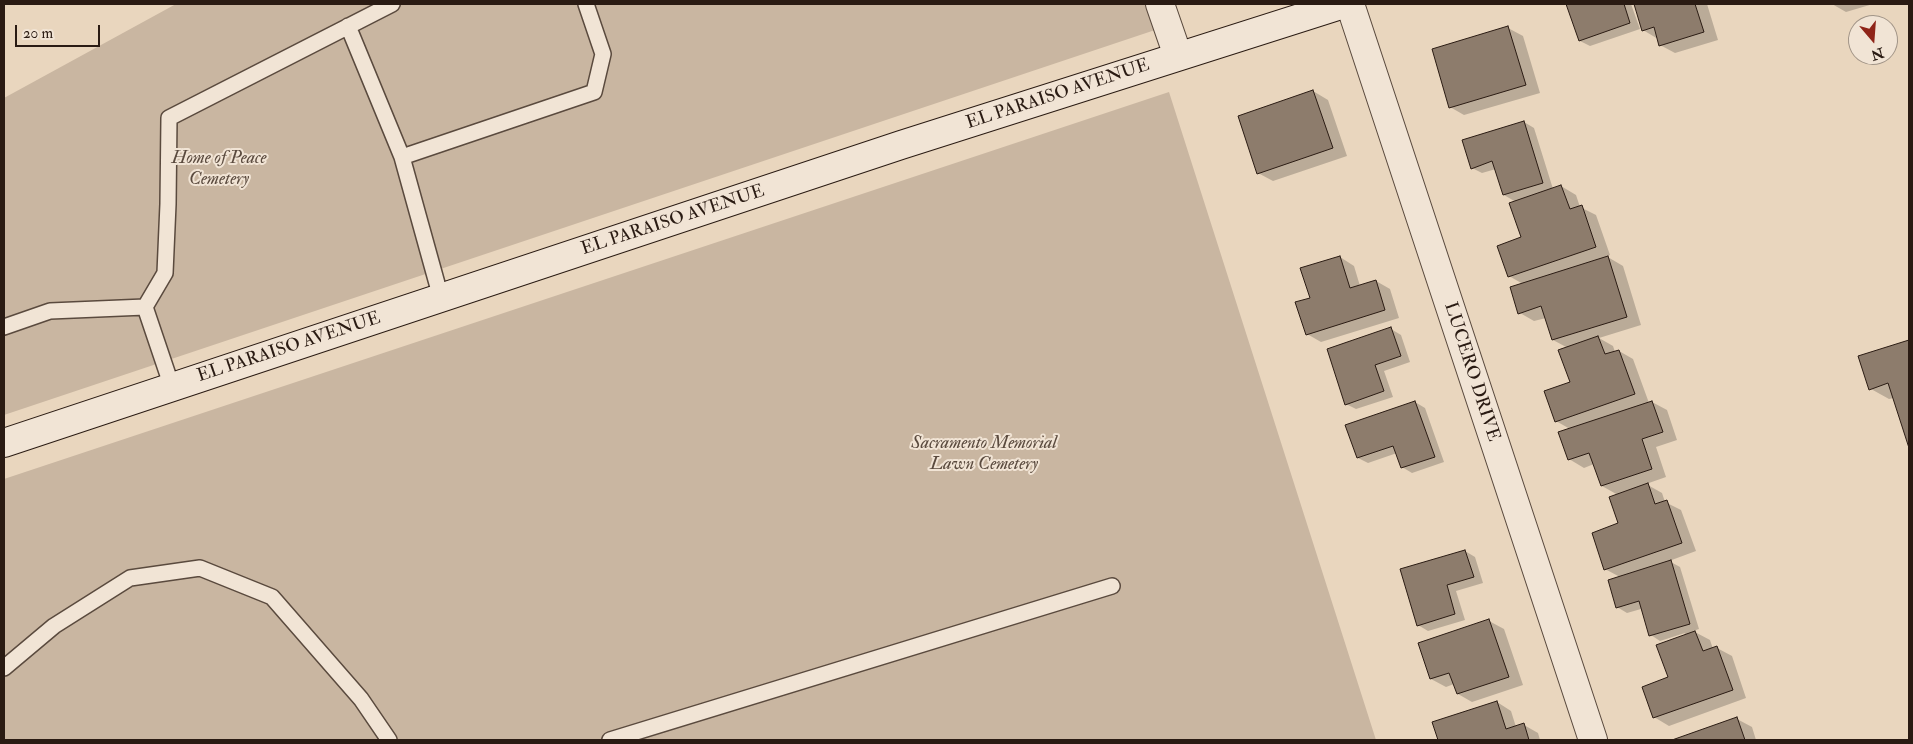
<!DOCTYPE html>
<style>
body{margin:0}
#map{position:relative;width:1913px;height:744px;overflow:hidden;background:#e9d6be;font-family:"IM FELL Double Pica",serif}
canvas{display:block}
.frame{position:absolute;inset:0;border:5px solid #2a1b13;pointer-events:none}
.north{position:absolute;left:1848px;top:15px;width:50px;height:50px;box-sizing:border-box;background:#f1e4d5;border:1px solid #a19487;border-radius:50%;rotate:162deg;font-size:14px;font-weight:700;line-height:20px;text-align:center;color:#2a1b13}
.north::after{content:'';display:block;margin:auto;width:18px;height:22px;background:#8f2418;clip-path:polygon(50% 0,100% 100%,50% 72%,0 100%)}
.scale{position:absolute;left:15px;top:25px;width:85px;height:22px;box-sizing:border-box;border:2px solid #2a1b13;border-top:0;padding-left:6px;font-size:15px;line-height:18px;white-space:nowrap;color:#2a1b13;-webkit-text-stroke:4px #f1e4d5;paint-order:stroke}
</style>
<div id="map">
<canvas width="1913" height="744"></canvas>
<div class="frame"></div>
<div class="north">N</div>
<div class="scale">20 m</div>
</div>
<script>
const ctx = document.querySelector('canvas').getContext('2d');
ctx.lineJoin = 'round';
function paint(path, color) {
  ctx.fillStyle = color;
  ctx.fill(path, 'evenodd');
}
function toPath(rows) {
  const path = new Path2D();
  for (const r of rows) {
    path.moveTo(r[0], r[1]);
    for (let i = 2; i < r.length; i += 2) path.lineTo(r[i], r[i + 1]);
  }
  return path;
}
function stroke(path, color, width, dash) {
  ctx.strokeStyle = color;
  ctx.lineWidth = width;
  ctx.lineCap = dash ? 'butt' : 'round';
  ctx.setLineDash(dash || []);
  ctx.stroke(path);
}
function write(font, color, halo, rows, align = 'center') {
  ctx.font = font + ' "IM FELL Double Pica",serif';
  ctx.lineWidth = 4;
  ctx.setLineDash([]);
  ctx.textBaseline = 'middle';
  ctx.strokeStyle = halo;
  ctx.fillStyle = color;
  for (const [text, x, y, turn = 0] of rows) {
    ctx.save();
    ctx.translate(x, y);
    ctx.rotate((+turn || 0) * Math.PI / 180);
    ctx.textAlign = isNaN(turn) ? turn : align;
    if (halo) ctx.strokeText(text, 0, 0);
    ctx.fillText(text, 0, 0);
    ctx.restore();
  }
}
const green = toPath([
 [176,4,1159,4,1167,26,4,415,4,98],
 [1169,92,1376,740,4,740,4,479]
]);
const shadow = toPath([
 [1568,4,1631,4,1640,29,1590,46,1580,41],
 [1635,4,1707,4,1718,40,1675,53,1660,45,1658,39,1643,30],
 [1832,4,1873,4,1846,12],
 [1508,28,1523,36,1540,93,1464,115,1450,107],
 [1313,91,1328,100,1347,156,1273,181,1258,173],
 [1524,122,1534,128,1553,189,1561,186,1576,195,1580,207,1596,215,1610,255,1606,256,1623,266,1641,325,1599,338,1613,346,1615,352,1619,351,1633,359,1649,403,1652,402,1667,410,1677,440,1656,447,1666,477,1646,484,1662,493,1665,502,1681,510,1696,551,1669,561,1680,567,1699,629,1693,631,1710,640,1713,649,1717,648,1732,656,1746,698,1669,726,1654,717,1685,633,1660,641,1651,635,1641,609,1627,613,1617,607,1620,577,1605,569,1620,524,1618,495,1602,486,1594,464,1584,468,1569,459,1570,429,1556,421,1571,383,1568,348,1553,340,1546,318,1534,321,1520,313,1523,284,1509,276,1523,238,1516,202,1504,195,1496,169,1482,173,1472,168],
 [1340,257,1354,266,1360,286,1376,281,1390,289,1399,318,1321,342,1307,334,1311,299],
 [1391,329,1401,335,1410,362,1384,371,1393,397,1356,409,1346,404],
 [1909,342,1909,444,1894,398,1889,399,1871,389,1860,357],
 [1415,402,1425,408,1444,462,1412,473,1402,467,1397,453,1368,463,1358,458],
 [1465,551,1475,557,1483,583,1456,591,1465,620,1428,631,1418,625],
 [1489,621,1504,629,1523,685,1472,702,1458,694,1454,684,1446,687,1431,679],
 [1497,702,1511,711,1516,727,1524,725,1538,733,1540,740,1440,740,1434,722],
 [1737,719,1752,727,1756,740,1675,740]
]);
const building = toPath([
 [1566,4,1624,4,1630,23,1579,41,1566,4],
 [1634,4,1695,4,1704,32,1659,46,1654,27,1642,31,1634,4],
 [1508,26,1526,85,1449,108,1432,49,1508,26],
 [1313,90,1333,148,1257,174,1238,116,1313,90],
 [1524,121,1543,183,1503,195,1492,161,1471,169,1462,140,1524,121],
 [1561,185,1570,209,1582,205,1596,247,1508,277,1497,246,1521,237,1509,203,1561,185],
 [1340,256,1350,288,1376,280,1385,310,1306,335,1295,302,1310,298,1300,268,1340,256],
 [1608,256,1627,317,1552,340,1541,306,1518,314,1510,287,1608,256],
 [1391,327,1401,356,1375,365,1384,391,1345,405,1327,349,1391,327],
 [1598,336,1605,354,1619,350,1635,394,1555,422,1544,391,1570,382,1558,350,1598,336],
 [1909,340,1909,448,1888,383,1869,390,1858,356,1909,340],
 [1415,401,1435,457,1401,468,1393,446,1357,458,1345,425,1415,401],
 [1652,401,1663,432,1642,439,1652,469,1601,486,1589,453,1568,460,1558,432,1652,401],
 [1648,483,1655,504,1667,500,1682,543,1604,570,1592,533,1618,523,1609,497,1648,483],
 [1465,550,1474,577,1447,585,1455,614,1417,626,1400,569,1465,550],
 [1671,560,1690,624,1649,636,1639,601,1616,608,1608,580,1671,560],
 [1489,619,1509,677,1457,694,1449,673,1430,679,1418,643,1489,619],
 [1695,631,1703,651,1717,646,1733,690,1653,718,1642,687,1668,677,1656,645,1695,631],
 [1497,701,1506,729,1524,723,1529,740,1438,740,1432,722,1497,701],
 [1737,717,1745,740,1672,740,1737,717]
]);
const lane = toPath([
 [348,26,402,157],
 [441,298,402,157,594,92,603,54,586,4],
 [145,307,165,273,168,204,169,118,392,4],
 [4,327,50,311,145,307,172,387],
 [4,668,54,626,130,578,200,568,272,597,361,699,389,740],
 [610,740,1112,586]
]);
const street = toPath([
 [1160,4,1178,56],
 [1350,4,1593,740]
]);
const secondary = toPath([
 [4,443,901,145,1344,4]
]);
const streetNames = [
 ["EL PARAISO AVENUE",1058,95,-18],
 ["EL PARAISO AVENUE",673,221,-18],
 ["EL PARAISO AVENUE",289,348,-18],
 ["LUCERO DRIVE",1471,372,72]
];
const parkNames = [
 ["Home of Peace",219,159],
 ["Cemetery",219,180],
 ["Sacramento Memorial",984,444],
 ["Lawn Cemetery",984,465]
];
paint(green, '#c9b6a1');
paint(shadow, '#0003');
paint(building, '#8d7c6c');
stroke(building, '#2a1b13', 1);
stroke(lane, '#5a4a3e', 18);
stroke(street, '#5a4a3e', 30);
stroke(secondary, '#2a1b13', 30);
stroke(lane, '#f1e4d5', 15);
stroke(street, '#f1e4d5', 28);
stroke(secondary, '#f1e4d5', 28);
write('18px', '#2a1b13', '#f1e4d5', streetNames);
write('italic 18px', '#5a4a3e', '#f1e4d5', parkNames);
</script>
